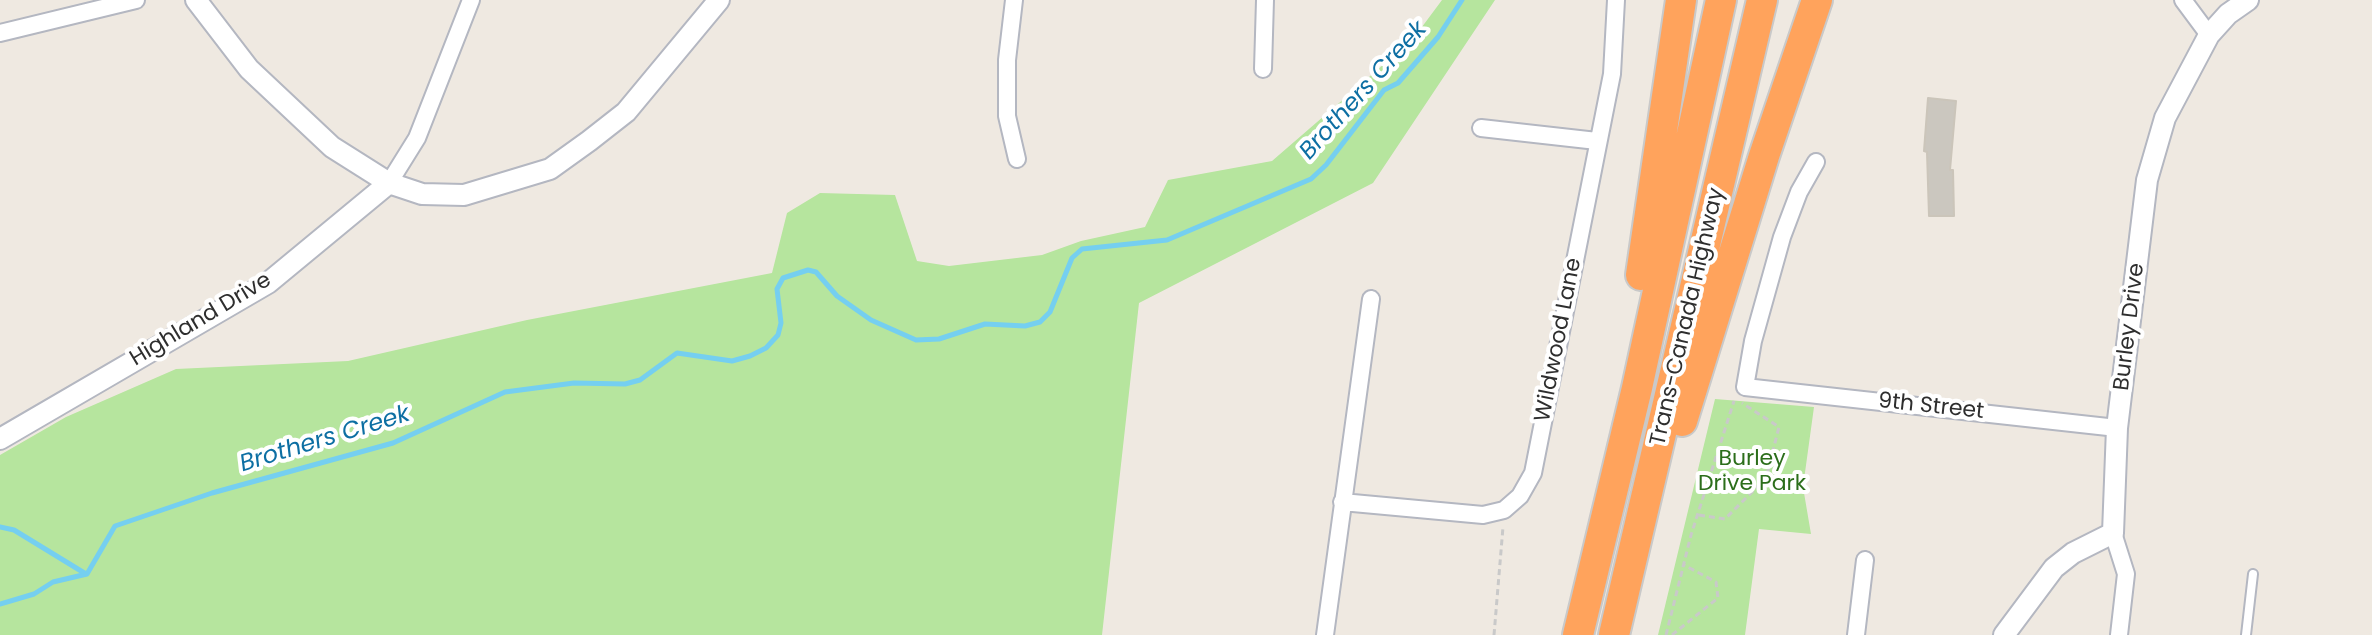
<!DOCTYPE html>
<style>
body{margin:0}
canvas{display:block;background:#efe9e1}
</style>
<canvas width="2372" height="635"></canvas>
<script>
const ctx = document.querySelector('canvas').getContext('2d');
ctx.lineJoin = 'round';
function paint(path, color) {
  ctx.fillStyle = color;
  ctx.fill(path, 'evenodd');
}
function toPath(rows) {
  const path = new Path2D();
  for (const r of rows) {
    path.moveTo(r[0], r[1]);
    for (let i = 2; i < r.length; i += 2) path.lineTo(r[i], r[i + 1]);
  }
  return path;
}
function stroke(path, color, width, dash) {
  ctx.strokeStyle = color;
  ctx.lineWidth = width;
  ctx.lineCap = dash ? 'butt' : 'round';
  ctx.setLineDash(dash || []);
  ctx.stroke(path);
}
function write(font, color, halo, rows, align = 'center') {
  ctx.font = font + ' Poppins,sans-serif';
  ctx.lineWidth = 8;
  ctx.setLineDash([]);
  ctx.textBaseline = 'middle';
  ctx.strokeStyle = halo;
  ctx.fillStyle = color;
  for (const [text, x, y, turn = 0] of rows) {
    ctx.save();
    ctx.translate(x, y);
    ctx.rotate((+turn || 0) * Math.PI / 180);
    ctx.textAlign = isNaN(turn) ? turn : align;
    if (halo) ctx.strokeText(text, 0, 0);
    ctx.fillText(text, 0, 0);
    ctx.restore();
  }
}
const green = toPath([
 [1442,0,1495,0,1373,183,1139,303,1102,635,0,635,0,455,66,417,176,369,348,361,527,320,772,273,787,213,820,193,895,195,917,261,949,266,1042,255,1081,241,1145,227,1168,180,1272,161,1413,39],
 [1715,399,1814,407,1803,487,1811,534,1759,529,1745,635,1658,635]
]);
const stream = toPath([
 [0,527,14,530,86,574],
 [0,604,34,594,53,582,87,574,115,526,212,493,393,443,505,392,574,383,625,384,640,380,677,353,732,361,750,356,766,348,778,335,781,323,777,289,783,278,808,270,816,272,837,296,871,320,916,340,939,339,985,324,1025,326,1040,322,1050,312,1072,258,1082,249,1167,240,1311,179,1326,165,1384,90,1398,83,1438,37,1462,0]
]);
const building = toPath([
 [1928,98,1956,101,1950,170,1953,170,1954,216,1929,216,1927,152,1924,151,1928,98]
]);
const path = toPath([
 [1699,515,1725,519,1766,478,1779,427,1742,403],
 [1494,635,1503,527],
 [1666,635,1691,535,1734,401],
 [1672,635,1718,598,1716,582,1684,565]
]);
const service = toPath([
 [2246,635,2253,574]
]);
const minor = toPath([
 [1014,0,1007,60,1007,116,1017,159],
 [2183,0,2209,35],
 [0,33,136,0],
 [1263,69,1265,0],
 [1481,128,1597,141],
 [1816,162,1799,192,1782,237,1753,341,1745,387,2117,428],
 [389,183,417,138,471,0],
 [1342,502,1483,515,1504,510,1520,496,1533,473,1612,74,1616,0],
 [2113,533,2126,574,2119,635],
 [1325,635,1371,299],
 [1856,635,1865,560]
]);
const tertiary = toPath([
 [196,0,249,69,332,147,389,183,422,194,464,195,550,169,589,141,626,112,719,0],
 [0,439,268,283,389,183],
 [2004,635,2054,568,2073,553,2113,533,2117,428,2147,180,2165,118,2209,35,2228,14,2248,0]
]);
const motorway = toPath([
 [1641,275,1681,0],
 [1682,421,1764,156,1817,0],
 [1578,635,1637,388,1721,0],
 [1614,635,1762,0]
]);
const streetNames = [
 ["Trans-Canada Highway",1688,317,-77],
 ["Highland Drive",201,320,-31],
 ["Burley Drive",2130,327,-83],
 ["Wildwood Lane",1559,340,-79],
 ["9th Street",1931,407,6]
];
const parkNames = [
 ["Burley",1752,459],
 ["Drive Park",1752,484]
];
const waterNames = [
 ["Brothers Creek",1364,91,-48],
 ["Brothers Creek",325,440,-17]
];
paint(green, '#b6e59e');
stroke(stream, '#75cff0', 5);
paint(building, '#cbc7bf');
stroke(building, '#cbc5ba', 2);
stroke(service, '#b4b7c1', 12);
stroke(minor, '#b4b7c1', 20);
stroke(tertiary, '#b4b7c1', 24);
stroke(motorway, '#c9c9c9', 34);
stroke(path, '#c9c9c9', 3, [6, 4]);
stroke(service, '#fff', 8);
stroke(minor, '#fff', 16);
stroke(tertiary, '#fff', 20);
stroke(motorway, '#ffa35c', 30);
write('22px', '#2e2e2e', '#fff', streetNames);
write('22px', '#2c6e1b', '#fff', parkNames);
write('italic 24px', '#0d6fa3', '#fff', waterNames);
</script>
